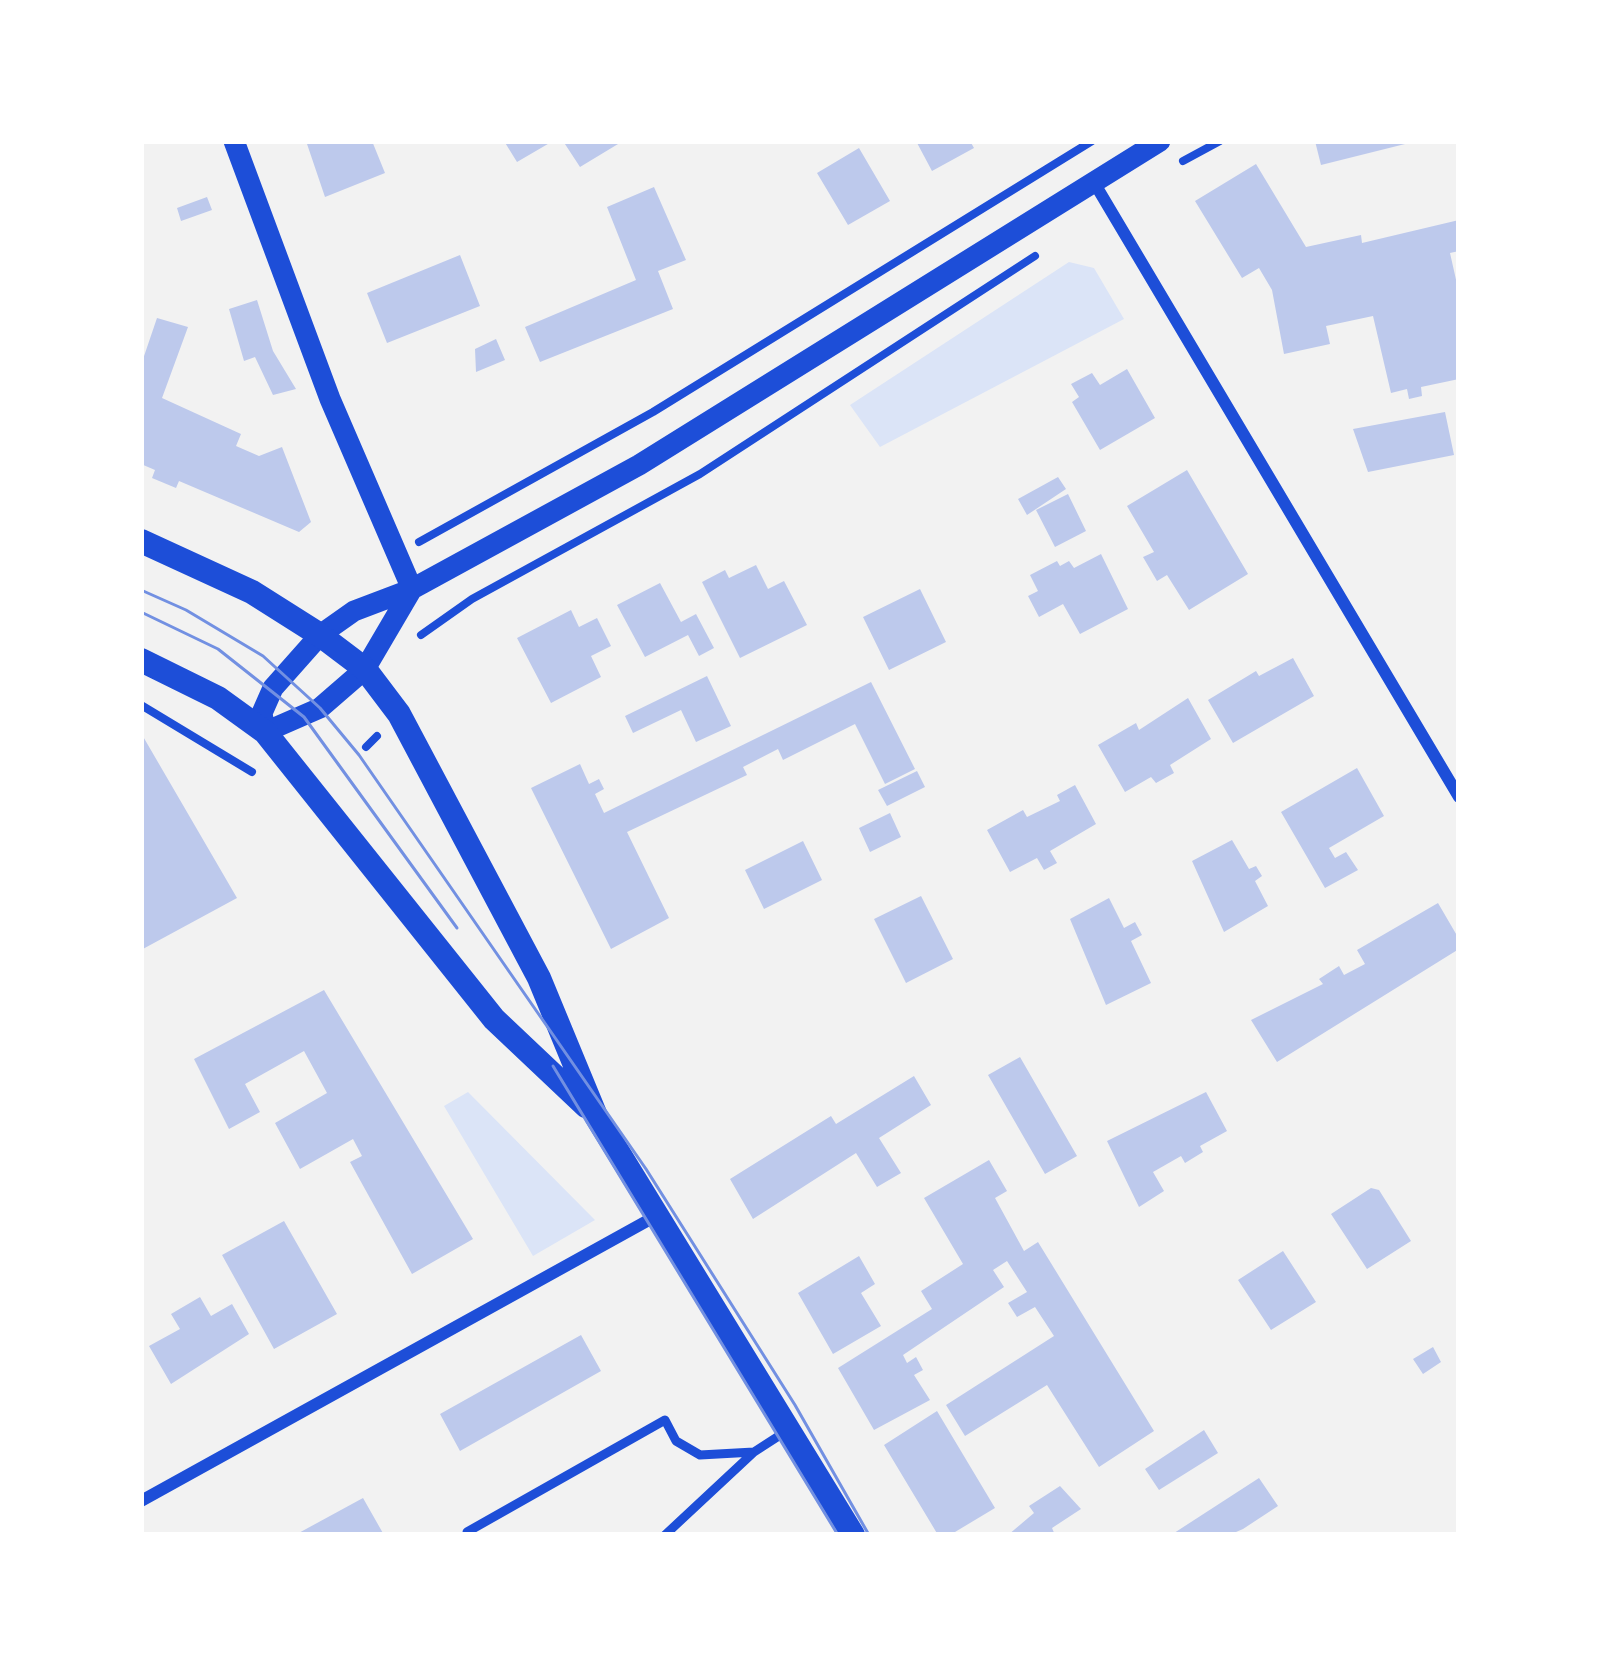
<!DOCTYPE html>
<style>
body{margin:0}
#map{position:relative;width:1600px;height:1676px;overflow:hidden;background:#f2f2f2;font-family:Lato,sans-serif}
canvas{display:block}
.frame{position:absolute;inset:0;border:144px solid #fff;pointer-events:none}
</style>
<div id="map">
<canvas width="1600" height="1676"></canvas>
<div class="frame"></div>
</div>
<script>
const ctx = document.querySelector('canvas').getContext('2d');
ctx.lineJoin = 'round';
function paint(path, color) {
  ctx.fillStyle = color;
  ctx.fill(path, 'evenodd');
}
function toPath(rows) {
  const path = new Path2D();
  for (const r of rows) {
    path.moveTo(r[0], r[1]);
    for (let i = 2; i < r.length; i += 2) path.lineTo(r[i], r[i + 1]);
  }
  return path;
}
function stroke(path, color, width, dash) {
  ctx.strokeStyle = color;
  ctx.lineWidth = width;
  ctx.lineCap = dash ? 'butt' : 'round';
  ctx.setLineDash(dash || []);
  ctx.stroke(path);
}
const green = toPath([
 [1069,262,1094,268,1124,319,880,447,850,405],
 [468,1092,595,1220,533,1256,444,1106]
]);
const building = toPath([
 [306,141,372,141,385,173,325,197],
 [504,141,553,141,517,162],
 [563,141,623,141,580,167],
 [916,141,970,141,974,148,932,171],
 [1315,141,1408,141,1409,143,1321,165],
 [859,148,890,201,848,225,817,173],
 [1256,164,1306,247,1361,235,1362,243,1459,220,1459,251,1450,253,1459,293,1459,379,1421,387,1422,396,1409,399,1407,389,1391,393,1373,316,1326,326,1330,344,1284,354,1272,290,1259,268,1242,278,1195,201],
 [654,187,686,260,658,271,673,309,540,362,525,327,636,280,607,207],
 [207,197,212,210,181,221,177,208],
 [460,255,480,306,387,343,367,293],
 [257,300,273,351,296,389,273,395,255,357,244,361,229,309],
 [157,318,188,327,162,398,241,434,236,446,259,456,282,447,311,522,299,532,179,481,176,488,152,478,155,470,141,464,141,365],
 [496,339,505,360,476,372,475,349],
 [1127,369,1155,418,1100,450,1072,402,1079,397,1071,384,1092,373,1100,385],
 [1445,412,1454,455,1368,472,1353,429],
 [1187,470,1248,574,1189,610,1167,575,1157,581,1143,557,1154,552,1127,506],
 [1058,477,1066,489,1027,515,1018,499],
 [1068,494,1086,531,1055,547,1036,510],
 [1101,554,1128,609,1080,634,1063,604,1039,617,1028,596,1038,591,1030,575,1057,561,1060,566,1069,561,1074,568],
 [756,565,768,589,784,581,807,625,740,658,702,582,725,570,729,578],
 [660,583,681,622,696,614,714,648,699,656,688,635,645,657,617,605],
 [920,589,946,642,889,670,863,617],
 [571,610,579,627,597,618,611,646,591,656,601,677,551,703,517,638],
 [1293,658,1314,696,1233,743,1208,700,1256,671,1259,676],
 [707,676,731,726,696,742,681,710,633,733,625,716],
 [871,682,915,769,885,784,855,724,783,760,778,749,743,767,747,775,627,832,669,918,611,949,531,788,580,764,589,784,599,779,604,789,595,794,604,813],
 [1188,698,1211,739,1170,765,1174,773,1156,783,1151,777,1125,792,1098,745,1136,723,1139,730],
 [141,733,237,898,141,950],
 [1357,768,1384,816,1329,848,1335,858,1346,852,1358,870,1325,888,1281,812],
 [917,771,925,787,887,806,878,790],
 [1075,785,1096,824,1050,851,1057,863,1044,870,1037,858,1010,872,987,830,1023,810,1027,817,1060,801,1057,795],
 [890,813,901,837,870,852,859,828],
 [1232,840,1249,869,1256,866,1262,876,1255,881,1268,906,1224,932,1192,861],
 [803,841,822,880,764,909,745,870],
 [921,896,953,959,906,983,874,919],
 [1109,898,1124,928,1135,922,1142,935,1131,941,1151,983,1106,1005,1070,919],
 [1438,903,1459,939,1459,949,1277,1062,1251,1020,1323,984,1319,979,1339,966,1344,975,1365,964,1357,950],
 [324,990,473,1239,412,1274,350,1162,362,1156,353,1139,300,1169,275,1123,327,1093,304,1051,245,1084,260,1112,229,1129,194,1059],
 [1020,1057,1077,1156,1045,1174,988,1075],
 [914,1076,931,1105,879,1138,901,1173,877,1187,856,1153,753,1219,730,1179,831,1116,836,1124],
 [1206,1092,1227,1131,1200,1146,1203,1152,1185,1163,1181,1156,1153,1172,1164,1191,1139,1207,1107,1141],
 [989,1160,1007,1191,995,1198,1024,1251,1038,1242,1154,1431,1099,1467,1047,1385,965,1436,946,1405,1054,1336,1035,1307,1017,1317,1008,1303,1027,1292,1007,1261,993,1270,1004,1287,903,1355,907,1363,916,1357,923,1370,914,1375,930,1400,874,1430,838,1368,932,1309,921,1291,963,1264,924,1198],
 [1371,1188,1379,1190,1411,1241,1367,1269,1331,1214],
 [284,1221,337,1314,274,1349,222,1255],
 [1283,1251,1316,1302,1271,1330,1238,1280],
 [859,1256,875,1284,861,1293,881,1326,833,1354,798,1293],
 [200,1297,211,1316,232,1304,249,1334,171,1384,149,1346,180,1329,171,1314],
 [581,1335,601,1371,460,1451,440,1414],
 [1433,1347,1441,1362,1423,1374,1413,1359],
 [937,1411,995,1508,950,1535,938,1535,884,1445],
 [1204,1430,1218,1453,1159,1490,1145,1469],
 [1259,1478,1278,1506,1243,1529,1229,1535,1171,1535],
 [1060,1486,1081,1509,1052,1528,1055,1535,1008,1535,1034,1513,1029,1506],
 [363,1498,384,1535,295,1535]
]);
const path = toPath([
 [1183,161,1220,141],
 [419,542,653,412,1092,141],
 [421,635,472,599,700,474,1035,256],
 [141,705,252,772],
 [366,747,377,736]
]);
const service = toPath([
 [467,1532,665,1420,676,1441,700,1455,754,1452],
 [665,1535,754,1452,788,1430]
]);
const minor = toPath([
 [1092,179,1459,797],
 [141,1501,656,1216]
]);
const tertiary = toPath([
 [234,141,330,399,412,589],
 [412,589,365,669,320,708,265,732,262,713,273,688,320,635,354,611,412,589,639,465,1160,141]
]);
const secondary = toPath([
 [141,541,252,592,320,635,365,669,399,714,539,978,596,1116,853,1535],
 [141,660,218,698,265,732,494,1019,586,1106]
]);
const tram = toPath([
 [141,590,186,610,263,656,320,708,359,755,646,1169,795,1405,869,1535],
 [141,612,218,649,304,717,457,928],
 [553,1066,838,1535]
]);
paint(green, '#dbe4f7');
paint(building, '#bdc9ec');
stroke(path, '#1d4ed8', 8);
stroke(service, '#1d4ed8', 9);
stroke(minor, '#1d4ed8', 12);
stroke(tertiary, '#1d4ed8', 21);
stroke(secondary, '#1d4ed8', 24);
stroke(tram, '#7290e2', 3);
</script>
